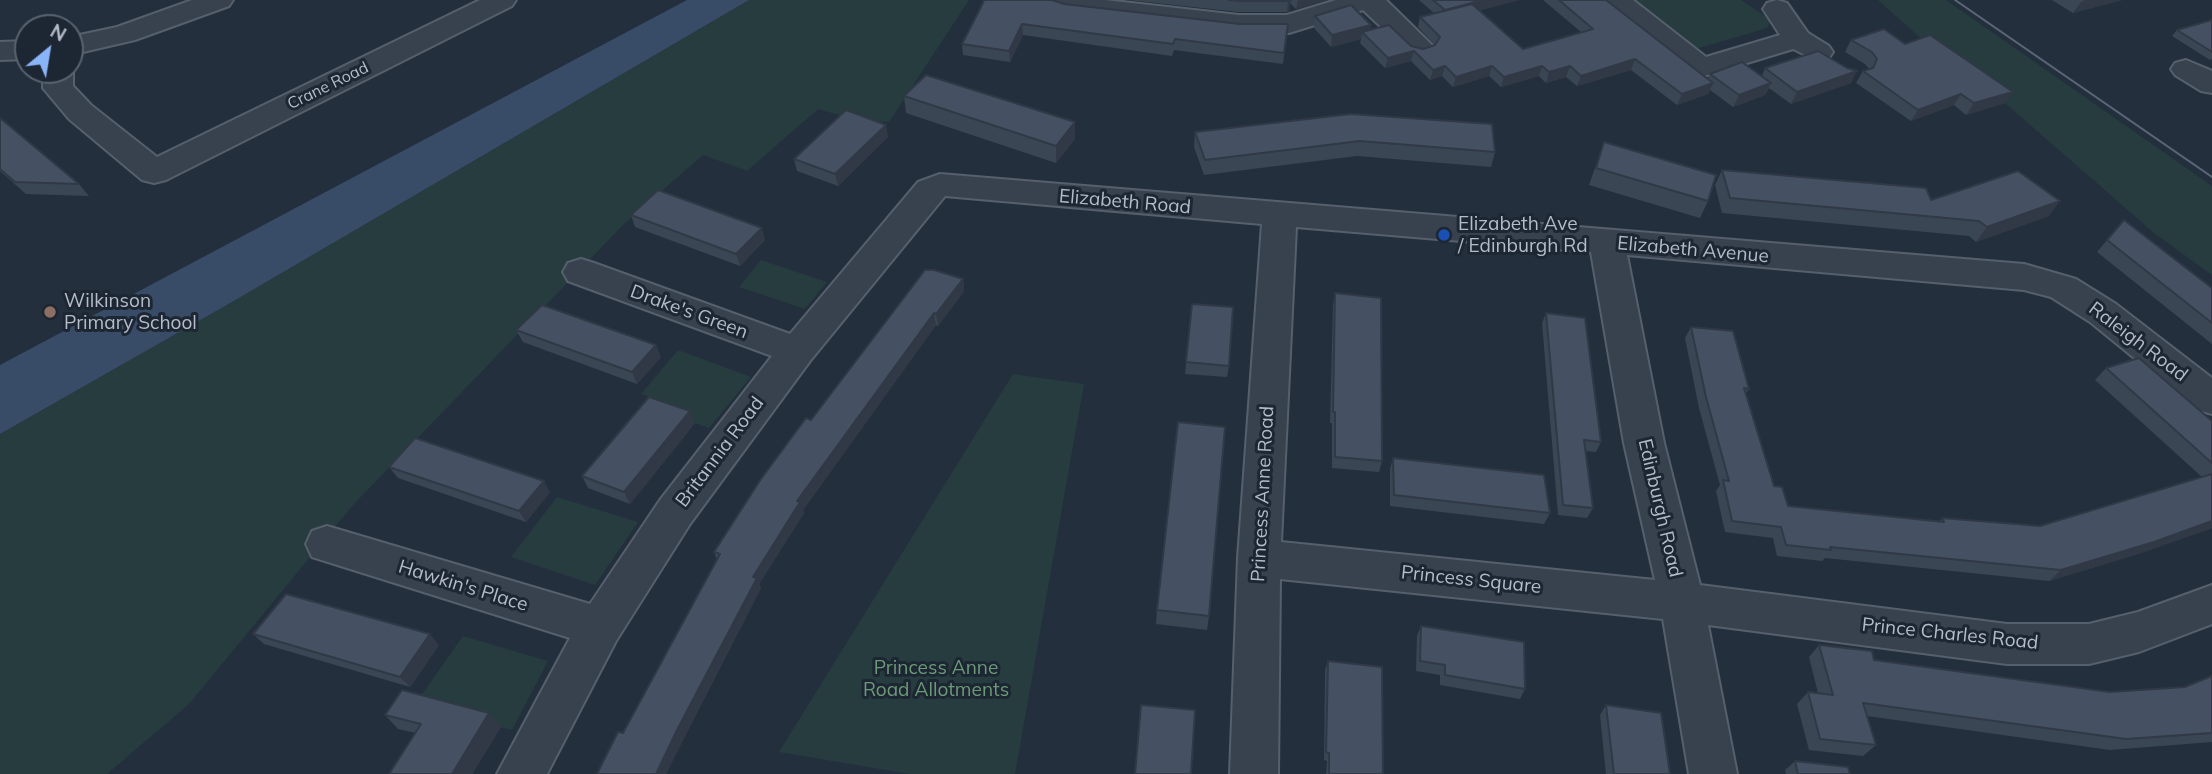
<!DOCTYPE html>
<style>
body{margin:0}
#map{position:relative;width:2212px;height:774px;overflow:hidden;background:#242f3e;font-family:Mulish,sans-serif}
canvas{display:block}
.north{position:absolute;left:14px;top:14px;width:70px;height:70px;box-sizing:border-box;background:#1d2633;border:2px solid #59626f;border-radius:50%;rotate:30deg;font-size:19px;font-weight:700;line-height:28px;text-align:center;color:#b4bcc9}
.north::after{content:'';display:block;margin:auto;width:24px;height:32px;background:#8ab4f8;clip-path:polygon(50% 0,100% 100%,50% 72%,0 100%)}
</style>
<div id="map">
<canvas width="2212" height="774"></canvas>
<div class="north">N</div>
</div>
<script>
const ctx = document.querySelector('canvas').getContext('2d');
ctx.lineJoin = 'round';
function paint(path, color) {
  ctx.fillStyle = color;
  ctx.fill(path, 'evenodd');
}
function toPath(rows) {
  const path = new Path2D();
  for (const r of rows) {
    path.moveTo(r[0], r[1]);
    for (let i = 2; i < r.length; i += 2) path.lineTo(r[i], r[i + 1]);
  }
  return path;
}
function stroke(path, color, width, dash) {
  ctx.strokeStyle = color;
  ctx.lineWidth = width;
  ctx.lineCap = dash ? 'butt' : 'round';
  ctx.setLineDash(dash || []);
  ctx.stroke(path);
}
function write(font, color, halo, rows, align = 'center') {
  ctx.font = font + ' Mulish,sans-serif';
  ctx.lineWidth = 6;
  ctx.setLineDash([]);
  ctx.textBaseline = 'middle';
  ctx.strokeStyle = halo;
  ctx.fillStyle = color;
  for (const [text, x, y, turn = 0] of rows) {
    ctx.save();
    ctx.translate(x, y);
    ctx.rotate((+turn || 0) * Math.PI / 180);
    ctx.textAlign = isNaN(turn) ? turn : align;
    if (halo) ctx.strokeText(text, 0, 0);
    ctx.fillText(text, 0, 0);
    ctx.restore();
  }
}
const green = toPath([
 [749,0,969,0,889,122,861,121,818,109,747,171,703,155,625,223,353,505,189,704,107,774,0,774,0,434,232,302],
 [1632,0,1741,0,1771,20,1767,28,1696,49],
 [1878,0,1946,0,2212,186,2212,275,2154,233,2005,103,1944,59],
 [761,260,827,282,805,309,739,287],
 [678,350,751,377,709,428,655,409,661,401,641,394],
 [1013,374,1084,384,1015,774,910,774,779,752],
 [557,497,638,522,595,585,511,557],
 [463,636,548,661,512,730,415,704]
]);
const water = toPath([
 [687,0,749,0,232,302,0,434,0,365]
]);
const street = toPath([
 [192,0,233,0,229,6,135,40,70,55,70,37,117,27,192,0],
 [480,0,516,0,512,6,166,180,154,183,142,180,69,119,43,88,43,70,70,70,70,65,73,70,73,86,91,105,157,157,480,0],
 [1054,0,1105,0,1239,15,1287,15,1336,0,1386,0,1435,48,1430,54,1420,57,1410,54,1363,10,1289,33,1239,33,1065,13,1055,10,1051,4,1054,0],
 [1601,0,1633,0,1706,57,1780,35,1763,9,1767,3,1777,0,1787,3,1808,33,1829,46,1833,52,1829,58,1818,61,1793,49,1701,77,1690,74,1601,0],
 [28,41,28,59,0,60,0,42,28,41],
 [2186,60,2212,71,2212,93,2201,91,2175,75,2171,69,2175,63,2186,60],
 [940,174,2024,264,2076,279,2116,304,2212,378,2212,414,2198,410,2090,322,2051,297,2024,290,1627,255,1664,443,1700,585,2007,624,2089,624,2138,612,2212,585,2212,624,2139,652,2089,664,2007,664,1708,625,1737,774,1689,774,1663,619,1280,579,1278,774,1230,774,1238,558,1262,224,945,196,810,361,690,524,616,641,547,774,497,774,570,638,312,557,306,544,312,531,327,526,590,604,660,500,772,356,568,281,563,272,568,263,581,259,594,263,790,334,918,182,940,174],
 [1296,227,1591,252,1624,443,1655,580,1281,542,1296,227]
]);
const tram = toPath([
 [1955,0,2212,177]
]);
const wall = toPath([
 [1128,0,1327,0,1296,9,1290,3,1289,12,1239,12],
 [1419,0,1519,0,1480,10,1523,49,1581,32,1543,0,1606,0,1708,79,1710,74,1762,76,1765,68,1851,83,1791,104,1769,88,1765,95,1733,107,1710,90,1708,94,1677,105,1631,70,1577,86,1566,77,1546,83,1539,76,1501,87,1489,76,1453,87,1442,76,1430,80,1411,61,1385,68,1360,43,1361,39,1331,47,1314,28,1315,16,1371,25,1370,30,1411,46,1423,49,1435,45,1418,27,1420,17,1434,13],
 [2052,0,2122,0,2073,13],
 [1064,4,1240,24,1288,24,1283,64,1174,50,1172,56,1023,35,1010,62,963,55,962,44,981,7],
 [2212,20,2212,59,2210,60,2172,36,2177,30],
 [1851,40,1905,44,2013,92,2005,103,1966,115,1954,105,1911,121,1856,83,1863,71,1869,69,1865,64,1845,52],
 [904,96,1075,122,1075,139,1056,163,906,113],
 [1351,114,1495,152,1491,167,1357,156,1204,175,1194,147,1195,132],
 [0,118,79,184,89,196,26,194,0,171],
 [888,137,838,186,797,171,794,159],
 [1604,142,1708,201,1700,218,1589,185],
 [1722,170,1931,200,2049,216,1976,242,1969,236,1722,213,1715,185],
 [631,215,765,240,740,266,635,227],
 [2124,220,2212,288,2212,344,2097,252],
 [963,279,964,291,938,326,936,325,803,510,804,513,759,584,761,588,683,740,666,774,597,774,623,733,717,560,714,552,811,420],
 [1335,293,1382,461,1379,472,1332,468,1332,423,1330,423,1333,305],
 [1192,304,1229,366,1227,377,1185,374],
 [1546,313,1601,442,1596,452,1585,451,1593,508,1587,518,1558,515,1542,323],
 [1691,327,1749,389,1746,393,1774,486,1788,506,1939,522,1942,518,2040,526,2202,477,2095,380,2106,368,2212,421,2212,528,2141,553,2049,581,1825,558,1822,561,1777,556,1773,538,1725,532,1716,491,1720,485,1699,408,1685,338],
 [516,330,661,357,637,384,523,342],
 [695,423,630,504,588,488,582,476],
 [1393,458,1550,513,1544,524,1390,506,1390,469],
 [389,467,550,492,526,522,398,478],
 [1157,610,1209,616,1207,630,1156,624],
 [1421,626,1525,689,1520,699,1440,685,1440,675,1416,671,1417,636],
 [253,634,439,645,410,687,264,644],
 [1819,645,1874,660,2110,692,2185,687,2212,676,2212,742,2110,750,1867,716,1876,745,1863,756,1809,750,1797,704,1808,692,1818,693,1809,657],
 [1328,661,1383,774,1326,774,1327,761,1324,760,1325,670],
 [1606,705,1670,774,1606,774,1600,715],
 [385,715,501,727,472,774,389,774,416,733,398,729],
 [1795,761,1850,774,1786,774,1785,770]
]);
const shadedWall = toPath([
 [1291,0,1289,12,1287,12,1288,1],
 [1298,0,1327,0,1296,9],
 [1483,0,1519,0,1442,21,1445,10],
 [2086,0,2122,0,2073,13,2081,2],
 [1022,24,1023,35,1010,62,1009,51],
 [1371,25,1369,37,1362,32,1361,39,1331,47,1332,35],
 [1414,51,1411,61,1385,68,1388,58],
 [1635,59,1631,70,1577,86,1581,76],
 [1445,66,1442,76,1430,80,1433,70],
 [1492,66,1489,76,1453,87,1456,77],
 [1542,66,1539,76,1501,87,1504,77],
 [1570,66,1566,77,1546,83,1549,72],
 [1857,71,1851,83,1791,104,1797,92],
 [1713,83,1708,94,1677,105,1682,94],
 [1771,83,1765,95,1733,107,1739,95],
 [2013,92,2005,103,1966,115,1974,103],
 [1961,94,1954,105,1911,121,1918,110],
 [1075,122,1075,139,1056,163,1056,146],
 [886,125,888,137,838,186,835,174],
 [2060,201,2049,216,1976,242,1987,227],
 [762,228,765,240,740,266,736,254],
 [963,279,964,291,938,326,936,314],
 [934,313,936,325,803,510,804,513,759,584,761,588,683,740,666,774,656,774,753,577,797,501],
 [656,345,661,357,637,384,632,372],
 [690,411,695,423,630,504,624,492],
 [544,481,550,492,526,522,519,511],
 [2212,521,2212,528,2141,553,2049,581,2061,570],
 [430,634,439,645,410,687,400,677],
 [489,713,501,727,472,774,452,774]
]);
const building = toPath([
 [984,0,1052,0,1064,4,1240,24,1288,24,1284,53,1175,39,1173,44,1022,24,1009,51,962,44,981,7,984,0],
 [1229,0,1291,0,1288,1,1240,1,1229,0],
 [1433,0,1483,0,1445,10,1433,0],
 [1559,0,1606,0,1713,83,1682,94,1635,59,1581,76,1570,66,1549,72,1542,66,1504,77,1492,66,1456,77,1445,66,1433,70,1414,51,1388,58,1362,32,1389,25,1411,46,1423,49,1435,45,1440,37,1420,17,1472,4,1523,49,1593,29,1559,0],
 [1351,5,1371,25,1332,35,1315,16,1351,5],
 [2212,20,2212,52,2177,30,2212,20],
 [1884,29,1905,44,1930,35,2013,92,1974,103,1961,94,1918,110,1863,71,1873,68,1877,59,1872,52,1851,40,1884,29],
 [1818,51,1847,68,1857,71,1797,92,1765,68,1818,51],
 [1742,62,1771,83,1739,95,1710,74,1742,62],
 [926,75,1075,122,1056,146,904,96,926,75],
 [846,110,886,125,835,174,794,159,846,110],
 [1351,114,1492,124,1495,152,1360,141,1205,160,1195,132,1351,114],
 [0,118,79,184,15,182,0,169,0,118],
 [1604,142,1716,175,1708,201,1596,168,1604,142],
 [1722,170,1926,188,1931,200,2018,171,2060,201,1987,227,1979,221,1730,198,1722,170],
 [658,190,762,228,736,254,631,215,658,190],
 [2124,220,2212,288,2212,323,2107,240,2124,220],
 [925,270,934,270,963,279,936,314,934,313,797,501,800,502,753,577,757,578,677,730,656,774,597,774,618,732,623,733,720,554,714,552,761,479,806,418,811,420,925,270],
 [1335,293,1381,298,1382,461,1335,457,1335,412,1333,412,1335,293],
 [1192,304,1233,307,1229,366,1186,362,1192,304],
 [542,305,656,345,632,372,516,330,542,305],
 [1546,313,1585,318,1601,442,1584,440,1593,508,1563,505,1546,313],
 [1691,327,1733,331,1749,389,1744,388,1774,486,1782,487,1788,506,1944,522,1942,518,2040,526,2212,474,2212,521,2154,542,2061,570,1830,547,1831,550,1786,545,1781,527,1732,521,1723,480,1729,481,1706,397,1691,327],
 [2139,358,2212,421,2212,463,2106,368,2139,358],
 [649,397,690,411,624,492,582,476,649,397],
 [1178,422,1225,427,1209,616,1157,610,1178,422],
 [415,438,544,481,519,511,389,467,415,438],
 [1393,458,1544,475,1550,513,1394,495,1393,458],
 [286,594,430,634,400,677,253,634,286,594],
 [1421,626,1524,642,1525,689,1445,675,1445,665,1420,661,1421,626],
 [1819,645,1872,651,1874,660,2110,692,2185,687,2212,676,2212,733,2126,739,1863,703,1876,745,1820,739,1808,692,1833,695,1819,645],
 [1328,661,1382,667,1383,774,1329,774,1329,753,1326,752,1328,661],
 [402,690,489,713,452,774,389,774,421,724,385,715,402,690],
 [1141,705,1195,710,1191,774,1135,774,1141,705],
 [1606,705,1661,713,1670,774,1614,774,1606,705],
 [1795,761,1848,767,1850,774,1798,774,1795,761]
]);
const markers = [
 [1444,235,7,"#1a4fb4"],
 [50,312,7,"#8d6e63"]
];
const farStreetnames = [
 ["Crane Road",328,86,-26]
];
const streetNames = [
 ["Elizabeth Road",1125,202,5],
 ["Elizabeth Avenue",1693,250,5],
 ["Drake's Green",689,312,20],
 ["Raleigh Road",2138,342,37],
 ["Britannia Road",720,452,-53],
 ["Princess Anne Road",1263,494,-87],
 ["Edinburgh Road",1660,508,77],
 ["Princess Square",1471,580,6],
 ["Hawkin's Place",463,586,17],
 ["Prince Charles Road",1950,634,6]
];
const poiNames = [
 ["Elizabeth Ave",1458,224],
 ["/ Edinburgh Rd",1458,246],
 ["Wilkinson",64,301],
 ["Primary School",64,323]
];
const parkNames = [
 ["Princess Anne",936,668],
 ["Road Allotments",936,690]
];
paint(green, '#263c3f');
paint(water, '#394c67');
stroke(street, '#565f6c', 4);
paint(street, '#38414e');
stroke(tram, '#5a6575', 2);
paint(wall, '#3b4654');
paint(shadedWall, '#303945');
paint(building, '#455162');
stroke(building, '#303945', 2);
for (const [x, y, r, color] of markers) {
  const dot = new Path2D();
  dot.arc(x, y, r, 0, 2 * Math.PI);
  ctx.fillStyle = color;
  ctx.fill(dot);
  stroke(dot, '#1d2633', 2.5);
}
write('16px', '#b4bcc9', '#1d2633', farStreetnames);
write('19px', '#b4bcc9', '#1d2633', streetNames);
write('19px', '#b4bcc9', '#1d2633', poiNames, 'left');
write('19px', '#6b9a76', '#1d2633', parkNames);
</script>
